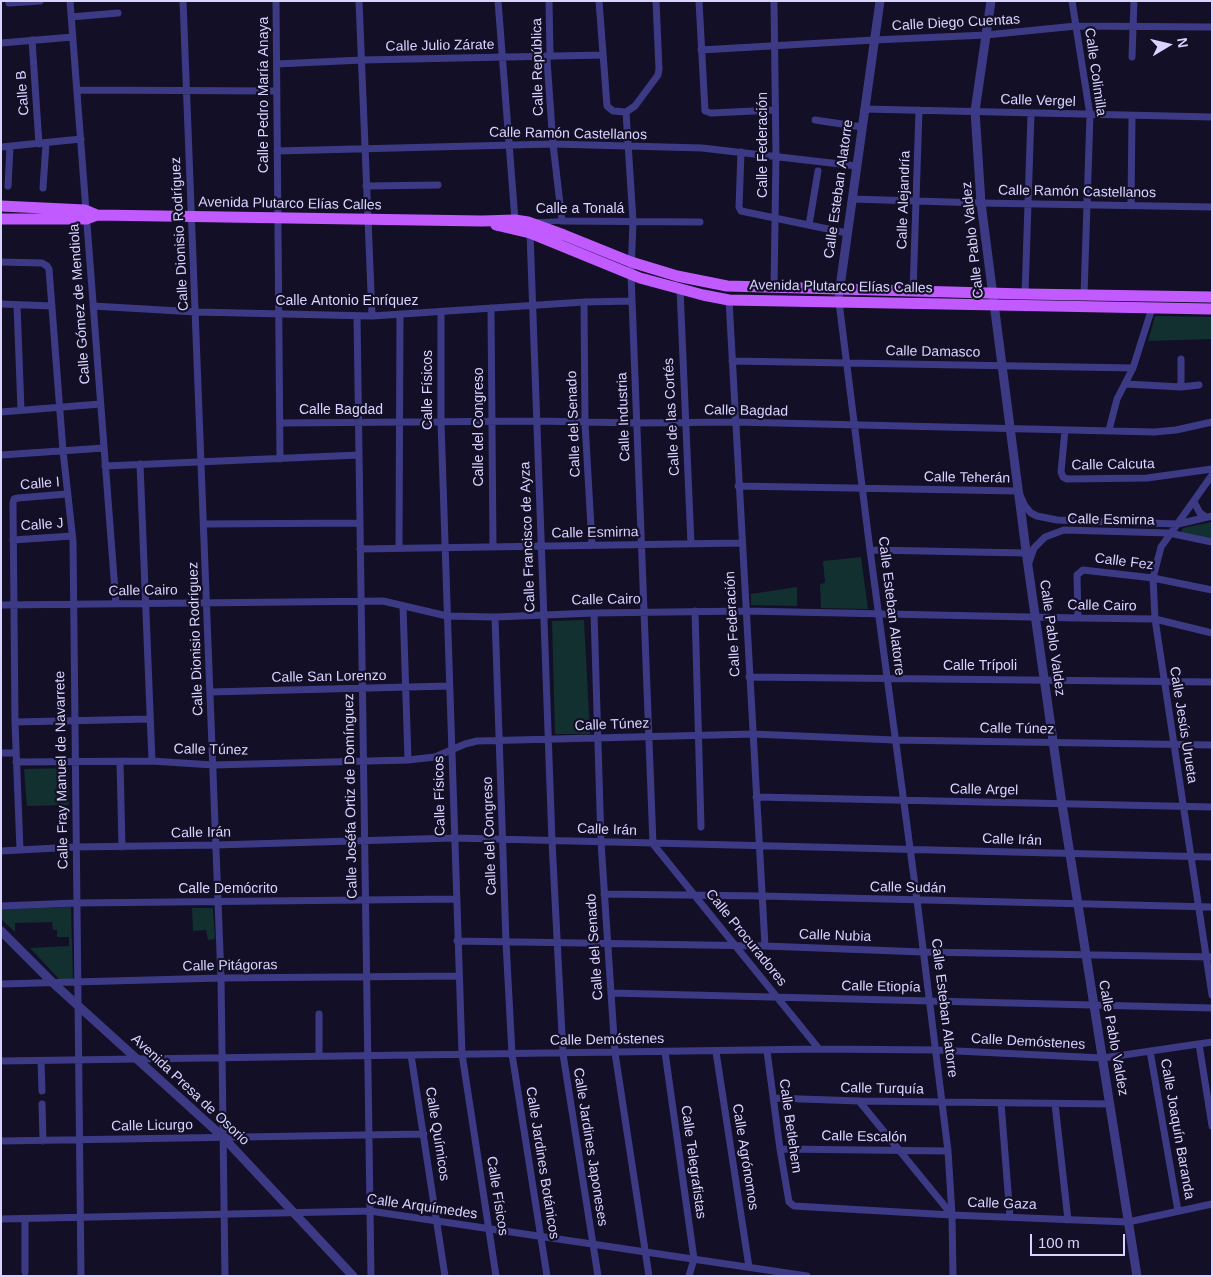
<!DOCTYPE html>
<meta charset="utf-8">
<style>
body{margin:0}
#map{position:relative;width:1213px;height:1277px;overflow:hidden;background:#130f26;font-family:Helvetica,sans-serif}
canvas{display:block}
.frame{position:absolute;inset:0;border:2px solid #d9d4ff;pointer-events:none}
.north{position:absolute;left:1143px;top:20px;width:50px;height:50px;-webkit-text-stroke:4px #130f26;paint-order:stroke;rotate:81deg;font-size:14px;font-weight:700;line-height:20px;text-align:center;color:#d9d4ff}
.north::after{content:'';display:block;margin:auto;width:18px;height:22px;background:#d9d4ff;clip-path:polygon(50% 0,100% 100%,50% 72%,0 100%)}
.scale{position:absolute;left:1030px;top:1234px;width:95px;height:22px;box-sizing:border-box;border:2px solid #d9d4ff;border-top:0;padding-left:6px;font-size:15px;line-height:18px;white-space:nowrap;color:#d9d4ff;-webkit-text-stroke:4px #130f26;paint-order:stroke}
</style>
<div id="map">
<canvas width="1213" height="1277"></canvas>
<div class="frame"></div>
<div class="north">N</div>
<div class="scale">100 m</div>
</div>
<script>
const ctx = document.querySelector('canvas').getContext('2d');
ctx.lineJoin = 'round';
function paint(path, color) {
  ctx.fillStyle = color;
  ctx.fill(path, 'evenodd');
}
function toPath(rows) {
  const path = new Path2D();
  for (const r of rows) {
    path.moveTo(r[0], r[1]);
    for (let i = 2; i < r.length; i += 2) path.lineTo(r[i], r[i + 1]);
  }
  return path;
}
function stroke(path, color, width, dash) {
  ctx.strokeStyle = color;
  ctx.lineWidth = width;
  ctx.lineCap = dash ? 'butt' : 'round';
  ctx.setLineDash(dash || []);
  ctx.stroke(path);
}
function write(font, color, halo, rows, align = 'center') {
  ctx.font = font + ' Helvetica,sans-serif';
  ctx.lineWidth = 4.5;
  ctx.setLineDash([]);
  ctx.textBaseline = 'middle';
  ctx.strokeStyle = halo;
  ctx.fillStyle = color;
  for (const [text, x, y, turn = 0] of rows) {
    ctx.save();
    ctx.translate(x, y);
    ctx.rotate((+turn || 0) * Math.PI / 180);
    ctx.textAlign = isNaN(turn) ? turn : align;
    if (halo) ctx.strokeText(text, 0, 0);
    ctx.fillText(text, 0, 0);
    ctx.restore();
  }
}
const green = toPath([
 [1155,316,1212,317,1212,339,1148,341],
 [1212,522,1212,539,1180,533,1183,528],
 [861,557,868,609,821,608,820,584,825,583,823,561],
 [797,587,797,606,751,605,751,594],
 [584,620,590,734,555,734,552,621],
 [68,768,69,805,27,806,24,769],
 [71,907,73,979,59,979,30,948,69,946,69,937,57,937,57,930,53,930,52,922,15,923,15,932,1,919,1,909],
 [192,908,213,908,215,939,208,940,206,930,193,931]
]);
const pedestrian = toPath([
 [535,222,562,221]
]);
const minor = toPath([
 [70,1,116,604],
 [183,1,221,978,225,1276],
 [276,1,280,459],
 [359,1,372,316],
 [498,1,515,220],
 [549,1,550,55,547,60,553,144,562,221,700,222],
 [599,1,607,106,613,111,626,112],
 [699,1,705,111,711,113,775,110],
 [774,1,776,156,774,288],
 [1072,1,1090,115,1084,295],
 [9,3,40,1],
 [71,17,118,13],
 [32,40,39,144],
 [1,43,73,37],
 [701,50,874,40,986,35,1076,26,1212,27],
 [1132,57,1134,1],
 [277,64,362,60,603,55],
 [77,90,277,91],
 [864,109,1212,117],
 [626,112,633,221,631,274,653,844,819,1049],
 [626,112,635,106,658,75,659,69,656,1],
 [815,120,862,127],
 [1,147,81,139],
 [277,151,553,144,702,148,857,166],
 [741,152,739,207,741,211,847,233],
 [8,186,10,147],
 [366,186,438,185],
 [43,188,46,144],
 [852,199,981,203,1212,207],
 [1131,206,1132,116],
 [809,225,818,171],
 [530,233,552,841,563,1054,598,1276],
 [1,262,42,263,47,266,49,269,63,451,73,541,81,1276],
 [680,289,691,544],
 [913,291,919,110],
 [1025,294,1031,114],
 [729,300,765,946],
 [584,302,585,423,592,545],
 [839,302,870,550,917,900,948,1151,952,1215,953,1276],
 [1,304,52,306],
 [17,305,21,410],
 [93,306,196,312,372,316,584,302,632,301],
 [491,308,493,547],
 [441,312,441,422,462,1054,496,1276],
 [357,316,371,1276],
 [732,361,1133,368],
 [1126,384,1181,387,1199,385],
 [1181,387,1181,359],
 [1,412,100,404],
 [280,423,536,421,637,423,735,422,1154,432,1176,430,1212,422],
 [1065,430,1061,472,1063,477,1067,479,1147,478,1212,469],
 [1109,430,1117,399,1133,368,1152,308],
 [1,455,104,448],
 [140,464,152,761],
 [105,466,359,455],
 [1212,475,1161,547,1153,578,1155,619,1212,995],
 [738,486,1018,491,1025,506,1031,513,1037,516,1057,520,1178,524,1212,516],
 [1194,502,1200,513,1206,517],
 [204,524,360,523],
 [13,540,72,536],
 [399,548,400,315],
 [360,549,741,543],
 [870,550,1026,553],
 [1028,565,1034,548,1045,537,1064,530,1169,533,1212,542],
 [1,605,383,601,447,616,495,617,594,613,745,611,1078,618,1155,619,1212,633],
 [403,606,408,760],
 [695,611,701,827],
 [594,613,601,842,615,1053,649,1276],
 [495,617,506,942,512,1054,547,1276],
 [1078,618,1077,575,1083,570,1153,578,1212,590],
 [749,677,1212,682],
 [210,692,449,686],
 [15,722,150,719],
 [1,753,16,753],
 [120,761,122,847],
 [16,762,152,761,213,765,408,760,435,757,465,744,477,741,753,734,894,740,1212,745],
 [756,797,1212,807],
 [20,850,15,722,13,503,14,499,18,498,67,494],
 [1,851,75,847,216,845,454,838,1212,857],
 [604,894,762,896,1212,907],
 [1,906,76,903,456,899],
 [457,941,765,946,923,952,1212,957],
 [1,984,221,978,459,976],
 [611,993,1212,1008],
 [1199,1044,1212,1126],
 [767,1051,780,1149,789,1202,794,1206,952,1215,1128,1222,1212,1204],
 [1150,1051,1178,1211],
 [665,1052,694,1259,689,1276],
 [716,1052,749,1267],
 [411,1055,445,1276],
 [319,1056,319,1014],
 [1,1061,819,1049,936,1050,1103,1058,1212,1042],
 [41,1061,42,1091],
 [773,1098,859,1101,1110,1104],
 [859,1101,952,1215],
 [1001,1103,1010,1217],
 [42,1104,43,1141],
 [1055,1104,1068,1220],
 [1,1141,424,1134],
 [780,1149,948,1151],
 [1,1219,370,1211,807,1276],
 [25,1219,25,1272]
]);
const tertiary = toPath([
 [991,1,975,111,981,203,1028,566,1062,804,1137,1276],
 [839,294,880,1],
 [1,931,53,983,223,1137,353,1276]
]);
const primary = toPath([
 [1,206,85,210,97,215],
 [1,219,86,219,97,215,482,221,515,220,528,222,564,235,631,262,677,276,727,286,1025,294,1212,297],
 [496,225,530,233,640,278,703,295,729,300,1212,309]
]);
const streetNames = [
 ["Calle Diego Cuentas",956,23,-3],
 ["Calle Julio Zárate",440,46,-1],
 ["Calle República",538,67,-91],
 ["Calle Colimilla",1095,72,82],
 ["Calle B",23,93,-94],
 ["Calle Pedro María Anaya",264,95,-90],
 ["Calle Vergel",1038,101,2],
 ["Calle Ramón Castellanos",568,134,1],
 ["Calle Federación",763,145,-90],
 ["Calle Esteban Alatorre",839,189,-82],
 ["Calle Ramón Castellanos",1077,192,1],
 ["Calle Alejandría",904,200,-88],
 ["Avenida Plutarco Elías Calles",290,204,1],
 ["Calle a Tonalá",580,209],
 ["Calle Dionisio Rodríguez",180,234,-93],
 ["Calle Pablo Valdez",973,240,-96],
 ["Avenida Plutarco Elías Calles",841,287,1],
 ["Calle Antonio Enríquez",347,301],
 ["Calle Gómez de Mendiola",80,304,-94],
 ["Calle Damasco",933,352,1],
 ["Calle Físicos",428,390,-90],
 ["Calle Bagdad",341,410],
 ["Calle Bagdad",746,411,1],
 ["Calle Industria",624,417,-92],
 ["Calle de las Cortés",672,417,-93],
 ["Calle del Senado",574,424,-92],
 ["Calle del Congreso",479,427,-90],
 ["Calle Calcuta",1113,465,-1],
 ["Calle Teherán",967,478,1],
 ["Calle I",40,484,-5],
 ["Calle Esmirna",1111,520,1],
 ["Calle J",42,525,-4],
 ["Calle Esmirna",595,533,-1],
 ["Calle Francisco de Ayza",528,537,-92],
 ["Calle Fez",1124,562,7],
 ["Calle Cairo",143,591,-1],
 ["Calle Cairo",606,600,-1],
 ["Calle Esteban Alatorre",891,606,83],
 ["Calle Cairo",1102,606,1],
 ["Calle Federación",733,624,-93],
 ["Calle Pablo Valdez",1052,638,82],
 ["Calle Dionisio Rodríguez",196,639,-92],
 ["Calle Trípoli",980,666],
 ["Calle San Lorenzo",329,677,-1],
 ["Calle Túnez",612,725,-2],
 ["Calle Jesús Urueta",1183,725,81],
 ["Calle Túnez",1017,729,1],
 ["Calle Túnez",211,750,1],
 ["Calle Fray Manuel de Navarrete",62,770,-91],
 ["Calle Argel",984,790,1],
 ["Calle Joséfa Ortiz de Domínguez",351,796,-91],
 ["Calle Físicos",440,796,-91],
 ["Calle Irán",607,830,2],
 ["Calle Irán",201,833,-1],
 ["Calle del Congreso",490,836,-92],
 ["Calle Irán",1012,840,2],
 ["Calle Sudán",908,888,1],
 ["Calle Demócrito",228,889],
 ["Calle Nubia",835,936,2],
 ["Calle Procuradores",746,938,51],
 ["Calle del Senado",595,947,-94],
 ["Calle Pitágoras",230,966,-1],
 ["Calle Etiopía",881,987,1],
 ["Calle Esteban Alatorre",944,1008,83],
 ["Calle Pablo Valdez",1113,1038,80],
 ["Calle Demóstenes",607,1040,-1],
 ["Calle Demóstenes",1028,1042,3],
 ["Calle Turquía",882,1089,1],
 ["Avenida Presa de Osorio",190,1090,43],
 ["Calle Licurgo",152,1126,-1],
 ["Calle Betlehem",790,1126,82],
 ["Calle Joaquín Baranda",1177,1129,80],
 ["Calle Químicos",437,1134,81],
 ["Calle Escalón",864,1137,1],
 ["Calle Jardines Japoneses",590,1147,81],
 ["Calle Agrónomos",745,1157,81],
 ["Calle Telegrafistas",693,1162,82],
 ["Calle Jardines Botánicos",542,1163,81],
 ["Calle Físicos",497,1196,81],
 ["Calle Gaza",1002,1204,2],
 ["Calle Arquímedes",422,1207,8]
];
paint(green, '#12302f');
stroke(pedestrian, '#3d3a85', 5.5);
stroke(minor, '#3d3a85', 7);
stroke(tertiary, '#3d3a85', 9);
stroke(primary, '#c25bff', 11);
write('14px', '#d9d4ff', '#130f26', streetNames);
</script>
